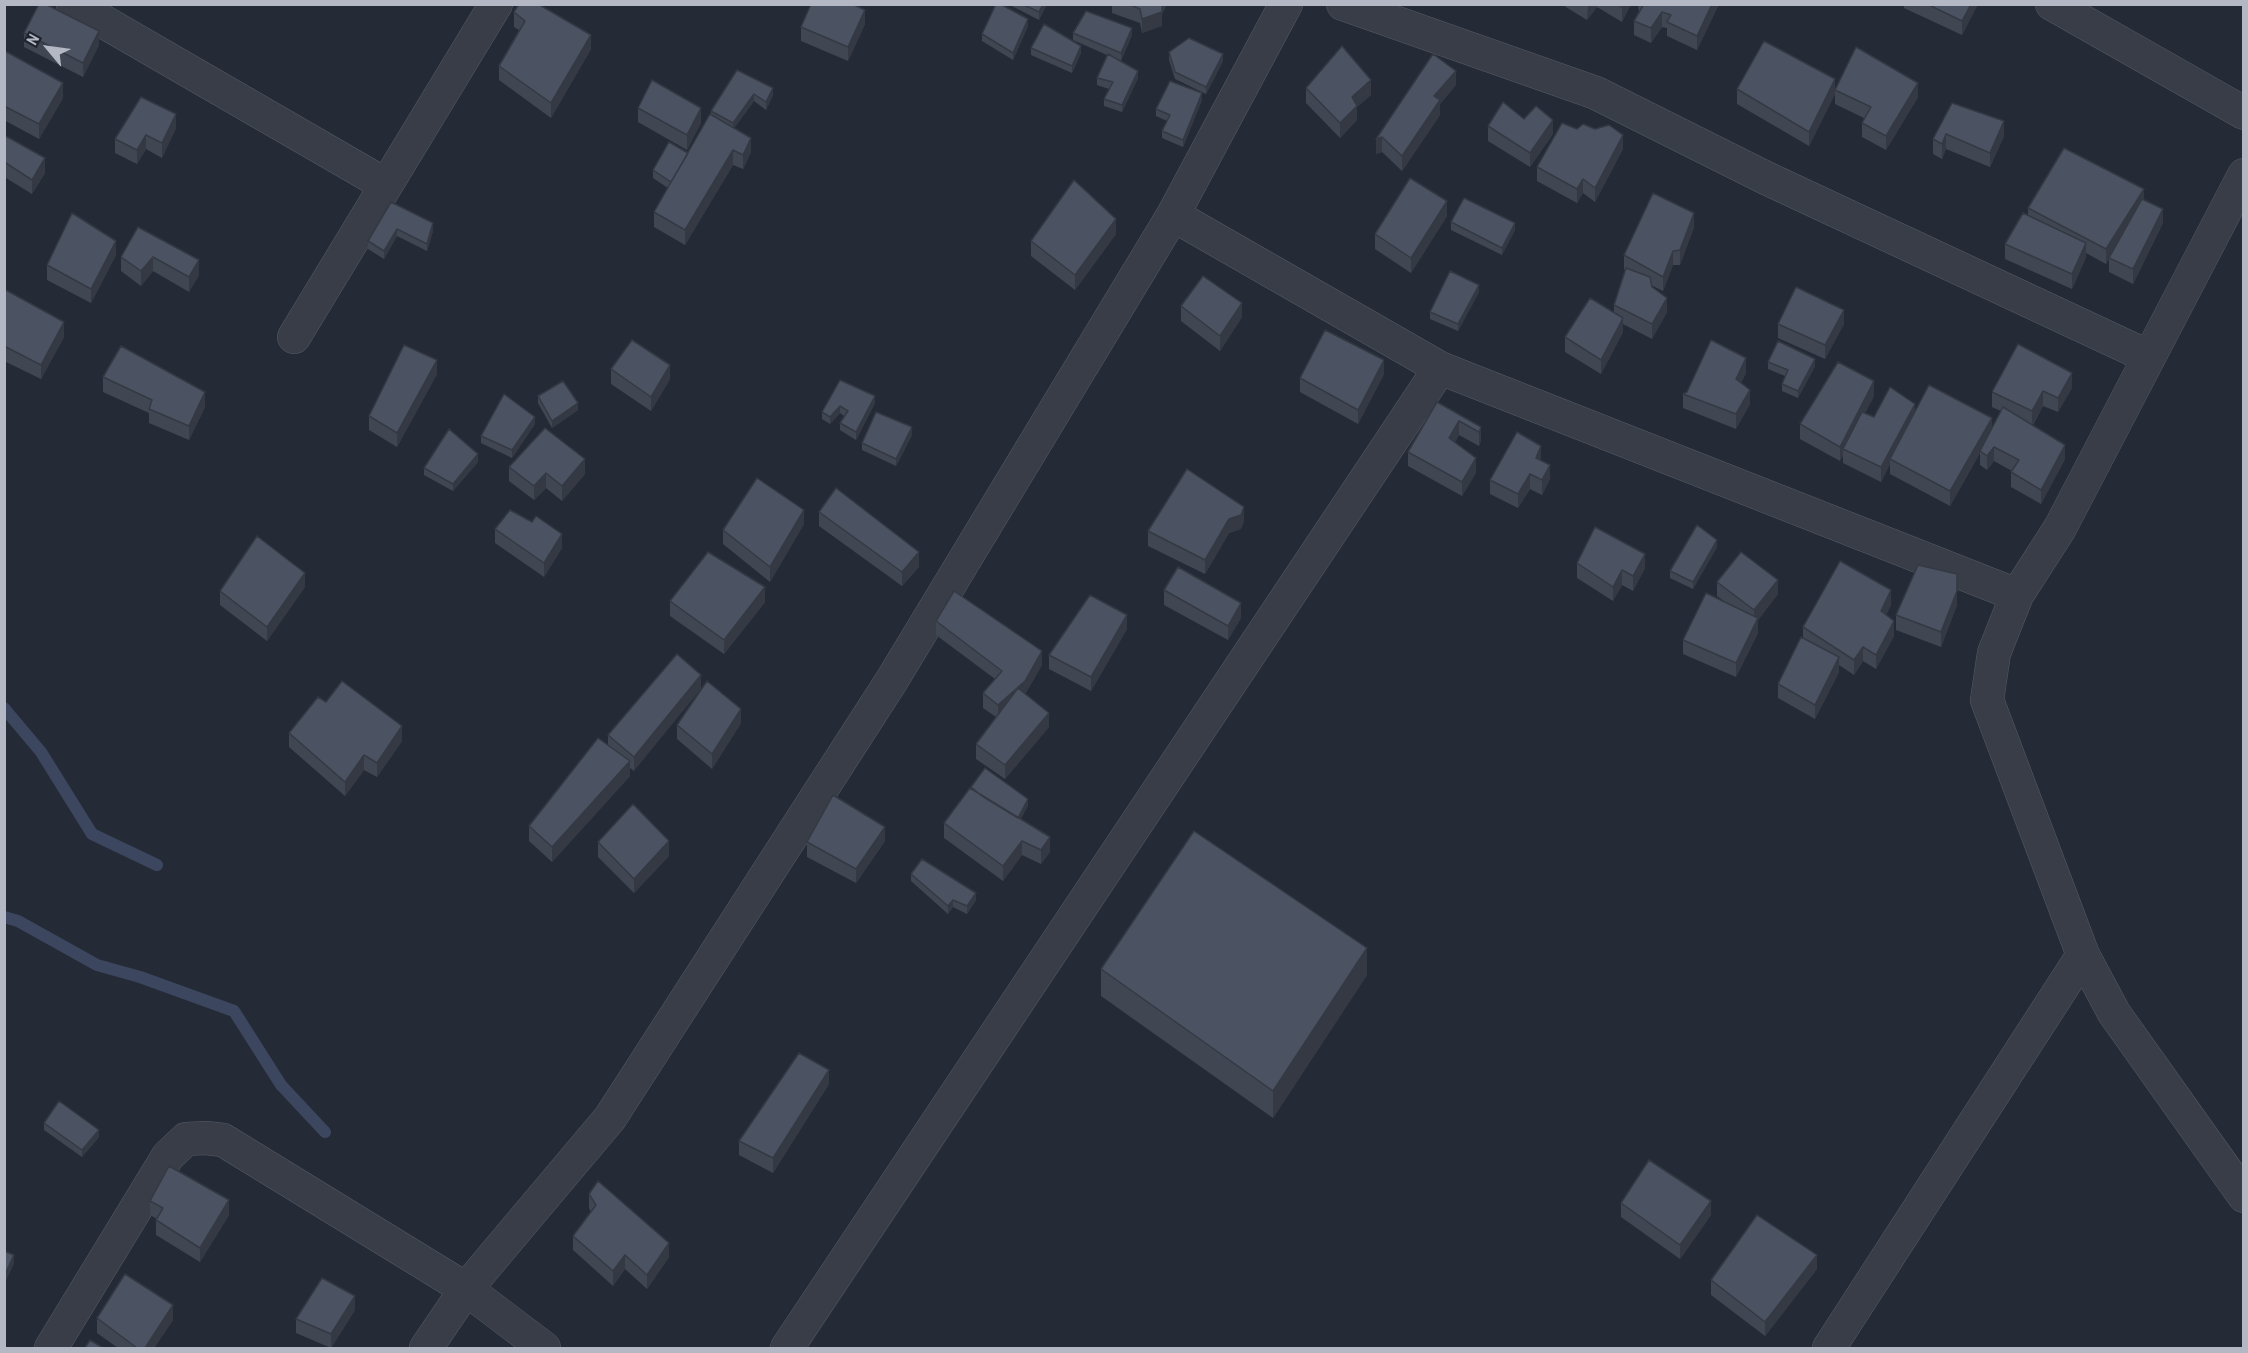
<!DOCTYPE html>
<style>
body{margin:0}
#map{position:relative;width:2248px;height:1353px;overflow:hidden;background:#242b37;font-family:"Archivo Narrow",sans-serif}
canvas{display:block}
.frame{position:absolute;inset:0;border:6px solid #b3b8c4;pointer-events:none}
.north{position:absolute;left:18px;top:18px;width:60px;height:60px;-webkit-text-stroke:4px #1d222d;paint-order:stroke;rotate:299deg;font-size:16px;font-weight:700;line-height:24px;text-align:center;color:#b3b8c4}
.north::after{content:'';display:block;margin:auto;width:21px;height:27px;background:#b3b8c4;clip-path:polygon(50% 0,100% 100%,50% 72%,0 100%)}
</style>
<div id="map">
<canvas width="2248" height="1353"></canvas>
<div class="frame"></div>
<div class="north">N</div>
</div>
<script>
const ctx = document.querySelector('canvas').getContext('2d');
ctx.lineJoin = 'round';
function toPath(rows) {
  const path = new Path2D();
  for (const r of rows) {
    path.moveTo(r[0], r[1]);
    for (let i = 2; i < r.length; i += 2) path.lineTo(r[i], r[i + 1]);
  }
  return path;
}
function stroke(path, color, width, dash) {
  ctx.strokeStyle = color;
  ctx.lineWidth = width;
  ctx.lineCap = dash ? 'butt' : 'round';
  ctx.setLineDash(dash || []);
  ctx.stroke(path);
}
function paint(path, color) {
  ctx.fillStyle = color;
  ctx.fill(path, 'evenodd');
}
const stream = toPath([
 [4,708,41,752,92,834,157,865],
 [4,917,18,921,97,965,140,977,234,1011,281,1085,325,1132]
]);
const street = toPath([
 [73,4,386,185],
 [1343,4,1596,93,1766,178,2149,357],
 [2052,4,2244,113],
 [2244,175,2060,528,2017,595,1994,653,1987,700,2083,955,2114,1013,2244,1196],
 [1173,215,1440,368,2017,595],
 [294,337,496,4],
 [51,1348,168,1156,186,1139,206,1138,223,1140,466,1289,544,1348],
 [426,1348,466,1289,610,1118,892,680,1173,215,1286,4],
 [787,1348,1440,368],
 [1829,1348,2083,955]
]);
const wall = toPath([
 [1008,4,1047,4,1039,20],
 [1112,4,1167,4,1162,14,1162,26,1142,33,1140,23,1112,13],
 [1561,4,1631,4,1622,22,1597,7,1587,20],
 [1638,4,1719,4,1697,50,1667,36,1667,28,1662,27,1651,43,1634,35,1634,21,1639,12],
 [1904,4,1978,4,1962,35,1904,8],
 [514,12,591,49,551,118,499,80,499,66,519,30,514,27],
 [865,24,848,61,801,41,801,27],
 [1028,26,1013,60,982,41,982,34],
 [24,33,99,45,83,77,24,47],
 [1073,33,1132,35,1121,61,1117,59,1138,78,1122,112,1104,106,1104,99,1109,89,1097,85,1097,78,1107,55,1073,40],
 [1031,48,1081,53,1072,73,1031,55],
 [1169,52,1223,61,1206,94,1175,79,1169,60],
 [4,53,63,98,39,139,4,120],
 [737,70,773,95,766,110,754,101,734,128,751,152,743,169,733,165,685,245,654,227,654,212,668,188,653,178,653,170,688,153,711,114,711,111],
 [1456,85,1440,104,1440,115,1402,171,1382,152,1376,154,1376,139],
 [1306,88,1371,95,1357,107,1357,120,1340,138,1306,103],
 [1737,89,1835,90,1918,97,1886,150,1862,137,1862,123,1864,118,1835,104,1835,94,1809,146,1737,104],
 [1202,100,1183,147,1162,138,1162,131,1167,121,1156,116,1156,109],
 [1952,103,2004,136,1990,167,1946,149,1942,159,1933,154,1933,139],
 [638,108,701,123,687,150,638,122],
 [1488,126,1553,134,1530,167,1488,141],
 [176,128,162,158,146,149,137,164,115,153,115,139],
 [1577,129,1595,129,1623,149,1595,202,1583,193,1577,203,1537,181,1537,167],
 [4,135,45,173,32,194,6,178,4,180],
 [391,202,433,231,427,251,397,236,384,259,368,249,368,241],
 [2028,208,2163,223,2133,284,2109,272,2109,259,2106,264,2086,253,2086,257,2072,289,2005,259,2005,244,2028,215],
 [1447,216,1411,273,1375,249,1375,234],
 [1451,222,1515,230,1502,255,1451,230],
 [138,227,199,275,189,292,153,271,141,286,121,271,121,257],
 [1694,227,1680,265,1673,265,1663,291,1651,285,1667,312,1652,339,1623,324,1623,332,1601,374,1565,352,1565,337,1614,312,1614,305,1625,270,1624,269,1624,255],
 [1116,234,1075,290,1031,256,1031,241],
 [116,255,91,303,47,280,47,265],
 [4,289,64,337,41,379,4,361],
 [1479,292,1458,331,1430,319,1430,312],
 [1181,306,1242,317,1220,351,1181,321],
 [1778,324,1844,324,1825,359,1778,338],
 [1768,362,1815,366,1798,398,1782,391,1782,384,1785,376,1768,369],
 [611,369,670,379,651,411,611,384],
 [1746,373,1741,383,1750,404,1736,429,1683,408,1683,394],
 [437,374,397,447,369,430,369,416],
 [1384,374,1358,424,1300,392,1300,378],
 [103,377,205,407,189,440,149,423,149,413,103,392],
 [840,380,875,403,856,440,840,430,840,423,844,416,840,413,830,424,822,419,822,412],
 [2072,388,2058,412,2043,406,2033,425,2065,459,2041,504,2011,487,2011,472,2012,471,1994,461,1987,470,1980,465,1980,453,1950,506,1890,474,1890,464,1881,482,1843,463,1843,455,1840,461,1800,439,1800,424,1874,396,1865,413,1874,417,1915,411,1992,429,2001,411,1992,407,1992,392],
 [538,396,578,410,552,428,538,403],
 [1437,402,1481,427,1481,441,1479,446,1459,435,1455,442,1476,473,1462,496,1408,466,1408,452],
 [535,424,512,458,481,443,481,436],
 [912,435,896,466,862,450,862,443],
 [1541,460,1550,479,1542,495,1530,489,1518,508,1490,494,1490,480],
 [478,462,453,491,424,475,424,468],
 [509,467,585,474,562,501,546,488,534,500,509,481],
 [819,512,919,567,902,586,819,526],
 [1244,521,1241,529,1229,533,1205,574,1148,546,1148,531],
 [804,524,770,582,723,544,723,530],
 [495,529,562,548,544,577,495,543],
 [1717,547,1693,589,1670,578,1670,571],
 [1577,563,1645,568,1633,591,1622,585,1613,601,1577,578],
 [1957,574,1957,605,1941,647,1896,630,1896,615],
 [1717,582,1778,594,1758,620,1758,633,1736,677,1683,654,1683,640,1725,602,1717,596],
 [305,587,267,641,220,605,220,591],
 [1164,590,1241,618,1228,640,1164,605],
 [670,601,765,602,724,654,670,616],
 [1891,605,1886,615,1894,636,1876,669,1863,661,1854,675,1839,665,1839,672,1815,719,1778,698,1778,684,1803,638,1803,627],
 [936,621,1042,665,1025,694,1049,727,1005,779,976,759,976,744,996,717,983,708,983,693,995,679,936,635],
 [1127,629,1091,691,1049,669,1049,655],
 [677,654,634,771,630,768,630,776,552,862,529,841,529,826,608,745,608,735],
 [741,723,712,769,677,739,677,725],
 [289,733,402,741,377,777,364,770,345,796,289,747],
 [971,787,1028,806,1020,819,1050,852,1041,864,1022,855,1003,881,944,838,944,823,971,789],
 [885,841,856,883,807,857,807,842],
 [598,842,669,856,634,893,598,857],
 [911,874,976,900,967,914,953,907,948,914,911,881],
 [1101,969,1367,975,1273,1118,1101,996],
 [829,1084,773,1173,739,1155,739,1141],
 [44,1123,99,1137,82,1157,44,1130],
 [589,1194,669,1257,647,1289,625,1269,613,1286,573,1250,573,1236,591,1212,589,1208],
 [150,1201,229,1215,200,1262,156,1235,156,1220,157,1219,150,1215],
 [1621,1203,1711,1215,1680,1259,1621,1217],
 [4,1251,14,1263,6,1280,4,1279],
 [1817,1269,1765,1336,1711,1295,1711,1280],
 [355,1310,331,1348,296,1333,296,1319],
 [97,1318,173,1320,154,1348,118,1348,97,1333]
]);
const shadedWall = toPath([
 [1043,4,1047,4,1039,20,1039,12],
 [1162,4,1167,4,1162,14,1162,26,1142,33,1142,19],
 [1588,4,1597,4,1597,7,1587,20],
 [1624,4,1631,4,1622,22,1622,8],
 [1712,4,1719,4,1697,50,1697,36],
 [1971,4,1978,4,1962,35,1962,21],
 [865,10,865,24,848,61,848,47],
 [1662,12,1662,27,1651,43,1651,28],
 [1028,19,1028,26,1013,60,1013,53],
 [1132,28,1132,35,1121,61,1121,53],
 [99,31,99,45,83,77,83,63],
 [591,35,591,49,551,118,551,103],
 [1081,46,1081,53,1072,73,1072,66],
 [1223,54,1223,61,1206,94,1206,87],
 [1138,71,1138,78,1122,112,1122,105],
 [1456,71,1456,85,1440,104,1440,115,1402,171,1402,156,1434,96],
 [1835,79,1835,94,1809,146,1809,132],
 [1371,80,1371,95,1357,107,1357,120,1340,138,1340,123,1352,97],
 [63,83,63,98,39,139,39,124],
 [1918,83,1918,97,1886,150,1886,136],
 [773,88,773,95,766,110,766,102],
 [1202,93,1202,100,1183,147,1183,140],
 [754,94,754,101,733,130,733,123],
 [701,108,701,123,687,150,687,135],
 [176,114,176,128,162,158,162,143],
 [1553,120,1553,134,1530,167,1530,153],
 [2004,121,2004,136,1990,167,1990,153],
 [1946,134,1946,149,1942,159,1942,144],
 [146,135,146,149,137,164,137,150],
 [1623,135,1623,149,1595,202,1595,188],
 [1382,137,1382,152,1376,154,1376,139],
 [751,138,751,152,743,169,743,155],
 [733,150,733,165,685,245,685,230],
 [45,158,45,173,32,194,32,180],
 [6,163,6,178,4,180,4,165],
 [1583,179,1583,193,1577,203,1577,189],
 [2144,189,2144,203,2106,264,2106,249],
 [1447,201,1447,216,1411,273,1411,258],
 [2163,209,2163,223,2133,284,2133,269],
 [1694,213,1694,227,1680,265,1680,250],
 [1116,219,1116,234,1075,290,1075,275],
 [433,223,433,231,427,251,427,244],
 [1515,223,1515,230,1502,255,1502,248],
 [397,229,397,236,384,259,384,251],
 [116,241,116,255,91,303,91,289],
 [2086,243,2086,257,2072,289,2072,274],
 [1673,251,1673,265,1663,291,1663,277],
 [153,257,153,271,141,286,141,271],
 [199,260,199,275,189,292,189,277],
 [1479,285,1479,292,1458,331,1458,324],
 [1667,298,1667,312,1652,339,1652,324],
 [1242,303,1242,317,1220,351,1220,336],
 [1844,310,1844,324,1825,359,1825,345],
 [1623,318,1623,332,1601,374,1601,360],
 [64,322,64,337,41,379,41,365],
 [1746,358,1746,373,1736,393,1736,379],
 [1815,359,1815,366,1798,398,1798,391],
 [437,360,437,374,397,447,397,433],
 [1384,360,1384,374,1358,424,1358,410],
 [670,365,670,379,651,411,651,397],
 [2072,373,2072,388,2058,412,2058,398],
 [1874,381,1874,396,1846,450,1843,449,1843,455,1840,461,1840,447],
 [1750,390,1750,404,1736,429,1736,414],
 [2043,391,2043,406,2032,425,2032,411],
 [205,392,205,407,189,440,189,426],
 [875,396,875,403,856,440,856,432],
 [578,403,578,410,552,428,552,421],
 [1915,404,1915,419,1890,459,1890,464,1881,482,1881,467],
 [840,406,840,413,830,424,830,417],
 [535,417,535,424,512,458,512,450],
 [1992,418,1992,433,1980,451,1980,453,1950,506,1950,491],
 [1459,421,1459,435,1449,453,1449,438],
 [912,427,912,435,896,466,896,459],
 [1481,427,1481,441,1479,446,1479,432],
 [2065,445,2065,459,2041,504,2041,490],
 [1541,446,1541,461,1536,458],
 [1994,447,1994,461,1987,470,1987,456],
 [478,454,478,462,453,491,453,484],
 [1476,458,1476,473,1462,496,1462,482],
 [585,459,585,474,562,501,562,486],
 [1550,465,1550,479,1542,495,1542,480],
 [546,473,546,488,534,500,534,486],
 [1530,474,1530,489,1518,508,1518,494],
 [1244,507,1244,521,1241,529,1229,533,1205,574,1205,560,1229,519],
 [804,510,804,524,770,582,770,567],
 [562,534,562,548,544,577,544,563],
 [1717,540,1717,547,1693,589,1693,582],
 [919,552,919,567,902,586,902,572],
 [1645,554,1645,568,1633,591,1633,576],
 [1622,570,1622,585,1613,601,1613,587],
 [305,573,305,587,267,641,267,627],
 [1778,580,1778,594,1758,620,1758,633,1736,677,1736,663,1754,625,1754,610],
 [765,587,765,602,724,654,724,640],
 [1891,590,1891,605,1881,625,1881,611],
 [1957,591,1957,605,1941,647,1941,632],
 [1241,603,1241,618,1228,640,1228,626],
 [1127,615,1127,629,1091,691,1091,677],
 [1894,621,1894,636,1876,669,1876,655],
 [1863,647,1863,661,1854,675,1854,660],
 [1042,651,1042,665,1025,695,998,719,998,705],
 [1839,657,1839,672,1815,719,1815,705],
 [701,675,701,689,634,771,634,757],
 [741,709,741,723,712,769,712,754],
 [1049,713,1049,727,1005,779,1005,765],
 [402,726,402,741,377,777,377,763],
 [364,755,364,770,345,796,345,782],
 [630,761,630,776,552,862,552,847],
 [1028,799,1028,806,1015,830,1015,823],
 [885,827,885,841,856,883,856,869],
 [1050,837,1050,852,1041,864,1041,850],
 [669,841,669,856,634,893,634,879],
 [1022,841,1022,855,1003,881,1003,866],
 [976,893,976,900,967,914,967,906],
 [953,900,953,907,948,914,948,906],
 [1367,948,1367,975,1273,1118,1273,1091],
 [6,1013,6,1027,4,1029,4,1014],
 [829,1070,829,1084,773,1173,773,1158],
 [99,1130,99,1137,82,1157,82,1150],
 [229,1200,229,1215,200,1262,200,1248],
 [1711,1201,1711,1215,1680,1259,1680,1245],
 [669,1243,669,1257,647,1289,647,1275],
 [14,1255,14,1263,6,1280,6,1272],
 [625,1255,625,1269,613,1286,613,1271],
 [1817,1255,1817,1269,1765,1336,1765,1322],
 [355,1296,355,1310,331,1348,331,1334],
 [173,1305,173,1320,154,1348,145,1348]
]);
const building = toPath([
 [39,4,45,4,99,31,83,63,24,33,39,4],
 [519,4,538,4,591,35,551,103,499,66,525,21,514,12,519,4],
 [811,4,852,4,865,10,848,47,801,27,811,4],
 [996,4,1000,4,1028,19,1013,53,982,34,996,4],
 [1022,4,1043,4,1039,12,1022,4],
 [1128,4,1162,4,1162,12,1142,19,1140,9,1128,4],
 [1617,4,1624,4,1622,8,1617,4],
 [1644,4,1712,4,1697,36,1667,22,1671,15,1662,12,1651,28,1634,21,1644,4],
 [1927,4,1971,4,1962,21,1927,4],
 [1086,11,1132,28,1121,53,1073,33,1086,11],
 [1044,24,1081,46,1072,66,1031,48,1044,24],
 [1189,38,1223,54,1206,87,1175,72,1169,52,1189,38],
 [1764,41,1835,79,1809,132,1737,89,1764,41],
 [1342,46,1371,80,1352,97,1357,106,1340,123,1306,88,1342,46],
 [1856,47,1918,83,1886,136,1862,123,1871,107,1835,90,1856,47],
 [5,51,63,83,39,124,4,106,4,53,5,51],
 [1108,54,1138,71,1122,105,1104,99,1113,82,1097,78,1108,54],
 [1433,54,1456,71,1434,96,1440,100,1402,156,1382,137,1376,139,1433,54],
 [737,70,773,88,766,102,754,94,733,123,711,111,737,70],
 [652,80,701,108,687,135,638,108,652,80],
 [1170,81,1202,93,1183,140,1162,131,1170,115,1156,109,1170,81],
 [141,97,176,114,162,143,146,135,137,150,115,139,141,97],
 [1503,102,1524,119,1536,106,1553,120,1530,153,1488,126,1503,102],
 [1952,103,2004,121,1990,153,1946,134,1942,144,1933,139,1952,103],
 [710,114,751,138,743,155,733,150,685,230,654,212,710,114],
 [1562,123,1577,129,1583,124,1595,129,1609,125,1623,135,1595,188,1583,179,1577,189,1537,167,1562,123],
 [4,135,45,158,32,180,6,163,4,165,4,135],
 [669,142,688,153,671,182,653,170,669,142],
 [2064,148,2144,189,2106,249,2028,208,2064,148],
 [1410,178,1447,201,1411,258,1375,234,1410,178],
 [1074,180,1116,219,1075,275,1031,241,1074,180],
 [1653,193,1694,213,1680,250,1673,251,1663,277,1624,255,1653,193],
 [1464,198,1515,223,1502,248,1451,222,1464,198],
 [2142,199,2163,209,2133,269,2109,258,2142,199],
 [391,202,433,223,427,244,397,229,384,251,368,241,391,202],
 [72,213,116,241,91,289,47,265,72,213],
 [2023,213,2086,243,2072,274,2005,244,2023,213],
 [138,227,199,260,189,277,153,257,141,271,121,257,138,227],
 [1626,268,1650,277,1652,287,1667,298,1652,324,1614,305,1626,268],
 [1450,271,1479,285,1458,324,1430,312,1450,271],
 [1203,276,1242,303,1220,336,1181,306,1203,276],
 [1796,287,1844,310,1825,345,1778,324,1796,287],
 [4,289,64,322,41,365,4,346,4,289],
 [1590,298,1623,318,1601,360,1565,337,1590,298],
 [1325,330,1384,360,1358,410,1300,378,1325,330],
 [632,340,670,365,651,397,611,369,632,340],
 [1711,340,1746,358,1736,379,1750,390,1736,414,1683,394,1687,392,1711,340],
 [1778,341,1815,359,1798,391,1782,384,1788,370,1768,362,1778,341],
 [2018,344,2072,373,2058,398,2043,391,2032,411,1992,392,2018,344],
 [404,345,437,360,397,433,369,416,404,345],
 [121,346,205,392,189,426,149,409,152,400,103,377,121,346],
 [1838,362,1874,381,1840,447,1800,424,1838,362],
 [840,380,875,396,856,432,840,423,848,411,840,406,830,417,822,412,840,380],
 [563,381,578,403,552,421,538,396,563,381],
 [1929,385,1992,418,1950,491,1890,459,1929,385],
 [1890,387,1915,404,1881,467,1843,449,1862,412,1874,417,1890,387],
 [504,394,535,417,512,450,481,436,504,394],
 [1437,402,1481,427,1479,432,1459,421,1449,438,1476,458,1462,482,1408,452,1437,402],
 [2003,407,2065,445,2041,490,2011,472,2019,460,1994,447,1987,456,1980,451,2003,407],
 [876,412,912,427,896,459,862,443,876,412],
 [545,428,585,459,562,486,546,473,534,486,509,467,545,428],
 [449,429,478,454,453,484,424,468,449,429],
 [1517,432,1541,446,1536,458,1550,465,1542,480,1530,474,1518,494,1490,480,1517,432],
 [1187,469,1244,507,1241,515,1229,519,1205,560,1148,531,1187,469],
 [757,478,804,510,770,567,723,530,757,478],
 [836,488,919,552,902,572,819,512,836,488],
 [510,510,532,522,536,516,562,534,544,563,495,529,510,510],
 [1697,525,1717,540,1693,582,1670,571,1697,525],
 [1595,527,1645,554,1633,576,1622,570,1613,587,1577,563,1595,527],
 [257,536,305,573,267,627,220,591,257,536],
 [708,552,765,587,724,640,670,601,708,552],
 [1741,552,1778,580,1754,610,1717,582,1741,552],
 [1840,561,1891,590,1881,611,1894,621,1876,655,1863,647,1854,660,1803,627,1840,561],
 [1918,565,1957,574,1957,591,1941,632,1896,615,1918,565],
 [1178,567,1241,603,1228,626,1164,590,1178,567],
 [954,591,1042,651,1025,681,998,705,983,693,1002,671,936,621,954,591],
 [1706,593,1758,618,1736,663,1683,640,1706,593],
 [1090,595,1127,615,1091,677,1049,655,1090,595],
 [1801,637,1839,657,1815,705,1778,684,1801,637],
 [677,654,701,675,634,757,608,735,677,654],
 [342,681,402,726,377,763,364,755,345,782,289,733,318,697,326,702,342,681],
 [707,681,741,709,712,754,677,725,707,681],
 [1018,688,1049,713,1005,765,976,744,1018,688],
 [598,738,630,761,552,847,529,826,598,738],
 [985,768,1028,799,1018,818,982,796,971,787,985,768],
 [970,788,1050,837,1041,850,1022,841,1003,866,944,823,970,788],
 [833,795,885,827,856,869,807,842,833,795],
 [633,804,669,841,634,879,598,842,633,804],
 [1194,831,1367,948,1273,1091,1101,969,1194,831],
 [922,859,976,893,967,906,953,900,948,906,911,874,922,859],
 [799,1053,829,1070,773,1158,739,1141,799,1053],
 [59,1101,99,1130,82,1150,44,1123,59,1101],
 [1649,1160,1711,1201,1680,1245,1621,1203,1649,1160],
 [169,1166,229,1200,200,1248,156,1220,163,1208,150,1201,169,1166],
 [598,1181,669,1243,647,1275,625,1255,613,1271,573,1236,596,1205,589,1194,598,1181],
 [1757,1215,1817,1255,1765,1322,1711,1280,1757,1215],
 [4,1251,14,1255,6,1272,4,1272,4,1251],
 [125,1274,173,1305,145,1348,137,1348,97,1318,125,1274],
 [322,1278,355,1296,331,1334,296,1319,322,1278],
 [90,1340,103,1348,85,1348,90,1340]
]);
stroke(stream, '#3c475f', 12);
stroke(street, '#565b66', 34);
stroke(street, '#383d48', 33);
paint(wall, '#404753');
paint(shadedWall, '#343944');
paint(building, '#4b5261');
stroke(building, '#343944', 1.5);
</script>
